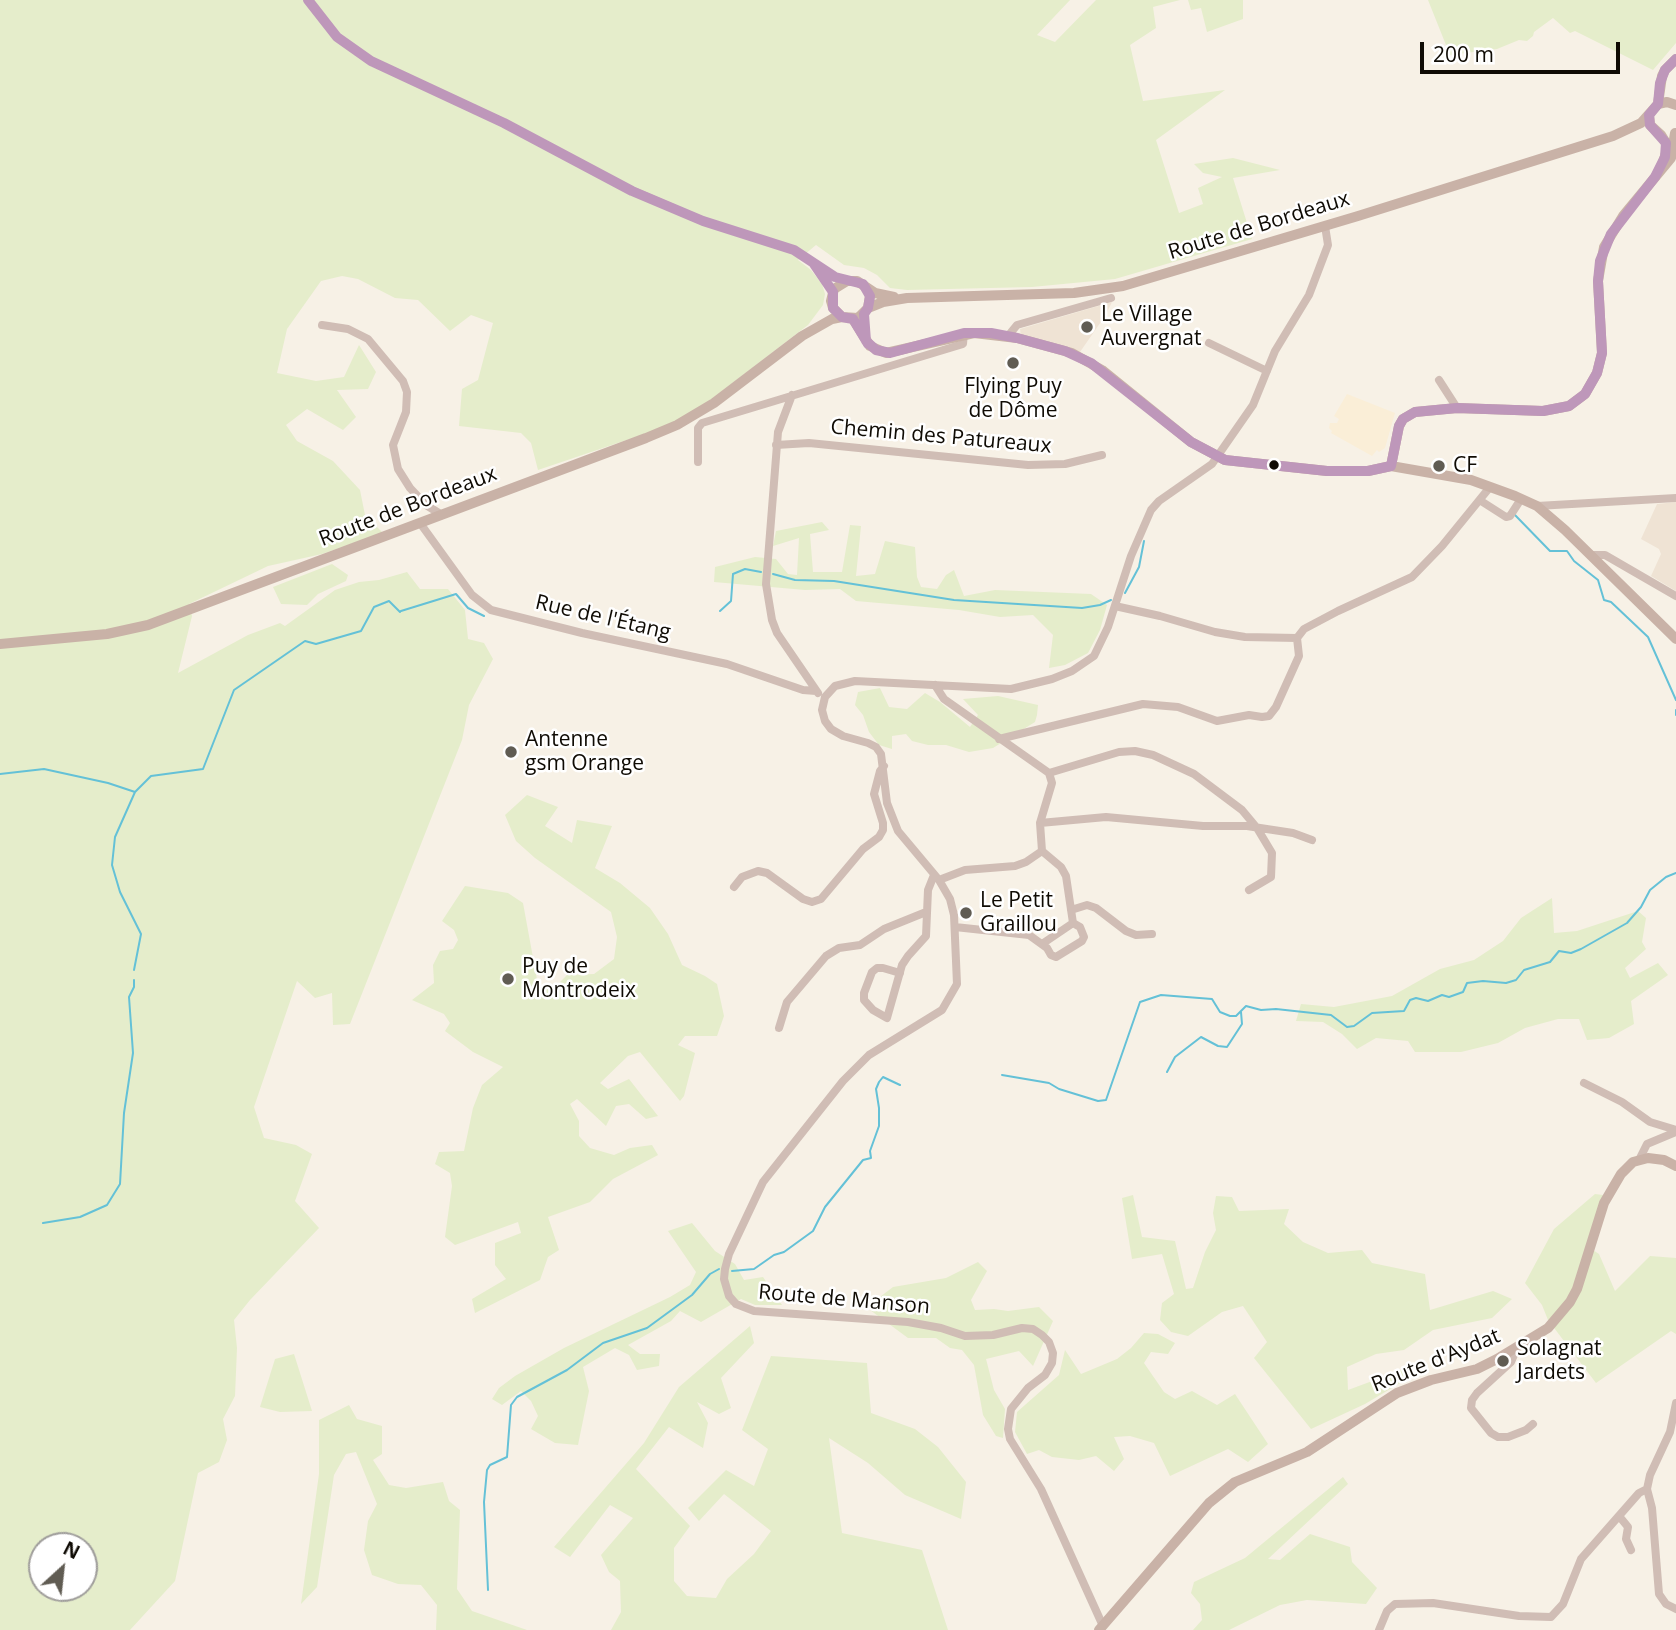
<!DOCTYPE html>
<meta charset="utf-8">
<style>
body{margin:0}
#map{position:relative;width:1676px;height:1630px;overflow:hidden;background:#f7f1e6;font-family:"Open Sans",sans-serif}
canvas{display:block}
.north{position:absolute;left:28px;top:1532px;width:70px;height:70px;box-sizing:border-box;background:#fff;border:2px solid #9f9d9b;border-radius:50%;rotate:27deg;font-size:19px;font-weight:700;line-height:28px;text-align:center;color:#0f0b04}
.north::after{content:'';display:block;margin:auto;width:24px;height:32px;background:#605c53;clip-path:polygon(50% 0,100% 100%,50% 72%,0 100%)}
.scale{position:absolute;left:1420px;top:42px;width:200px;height:32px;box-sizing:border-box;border:4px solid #0f0b04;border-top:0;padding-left:9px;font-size:21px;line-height:24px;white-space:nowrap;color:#0f0b04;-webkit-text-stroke:5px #fff;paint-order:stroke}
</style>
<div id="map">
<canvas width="1676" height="1630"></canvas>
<div class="north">N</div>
<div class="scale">200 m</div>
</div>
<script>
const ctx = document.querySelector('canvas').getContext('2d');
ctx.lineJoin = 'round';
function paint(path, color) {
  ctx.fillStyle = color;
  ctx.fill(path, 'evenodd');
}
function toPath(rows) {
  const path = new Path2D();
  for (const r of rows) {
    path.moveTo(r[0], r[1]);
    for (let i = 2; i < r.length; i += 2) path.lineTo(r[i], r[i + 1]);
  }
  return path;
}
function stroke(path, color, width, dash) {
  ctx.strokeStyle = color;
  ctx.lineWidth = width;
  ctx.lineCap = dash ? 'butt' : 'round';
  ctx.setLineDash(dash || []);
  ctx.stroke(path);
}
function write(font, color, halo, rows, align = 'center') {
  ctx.font = font + ' "Open Sans",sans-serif';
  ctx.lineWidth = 5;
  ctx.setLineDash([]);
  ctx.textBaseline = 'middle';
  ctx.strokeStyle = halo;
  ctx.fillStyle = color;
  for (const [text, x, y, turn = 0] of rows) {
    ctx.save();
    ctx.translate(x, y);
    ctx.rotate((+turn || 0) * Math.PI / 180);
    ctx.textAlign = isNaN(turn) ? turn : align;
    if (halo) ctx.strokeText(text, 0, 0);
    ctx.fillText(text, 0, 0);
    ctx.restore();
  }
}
const commercial = toPath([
 [1112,302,1105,316,1080,352,1021,336,1020,329],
 [1676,502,1676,591,1651,576,1661,554,1659,549,1641,539,1657,504]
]);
const built = toPath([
 [1347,394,1395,413,1385,448,1379,452,1377,450,1372,456,1331,433,1332,431,1329,428,1330,423,1337,423,1339,419,1334,416]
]);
const green = toPath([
 [0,0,1070,0,1037,35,1055,42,1096,0,1180,0,1153,7,1156,28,1130,45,1143,101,1225,90,1156,140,1179,213,1203,204,1198,188,1222,177,1203,173,1194,164,1233,158,1280,170,1233,178,1252,239,1115,279,1032,287,907,290,890,288,877,275,864,268,844,265,816,245,798,260,811,270,822,284,825,294,823,305,808,325,709,401,671,425,538,470,531,443,521,433,459,426,462,389,478,380,493,323,471,315,450,331,418,300,395,298,358,279,342,276,321,281,287,329,277,373,316,381,344,377,359,345,376,372,368,389,337,390,356,417,343,430,307,409,286,425,297,441,333,461,360,490,365,515,383,533,322,554,268,566,189,604,192,616,178,673,248,635,280,623,285,626,335,590,359,582,379,580,407,572,420,589,448,589,465,610,468,639,484,643,493,659,469,705,462,740,350,1024,333,1025,332,993,315,998,297,981,254,1107,264,1138,296,1145,312,1154,295,1201,319,1228,250,1300,234,1320,237,1348,235,1396,223,1419,227,1440,219,1462,198,1473,175,1581,130,1630,0,1630],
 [42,1546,84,1546,84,1588,42,1588],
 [1188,0,1243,0,1243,19,1207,32,1201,8,1191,10],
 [1428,0,1676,0,1676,43,1653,70,1575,31,1570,33,1553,18,1534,32,1533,36,1527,41,1519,40,1497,49,1450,55],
 [822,522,829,530,810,534,813,572,842,572,850,525,861,526,856,576,875,574,885,541,915,547,917,577,921,587,937,589,946,575,954,570,964,596,995,590,1091,594,1107,605,1100,630,1088,653,1065,665,1049,668,1053,635,1033,615,1000,617,959,610,856,601,840,589,805,590,714,582,715,567,755,557,776,559,788,574,797,575,799,538,773,546,776,531],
 [332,564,348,575,346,581,318,594,307,605,281,604,273,587],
 [880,688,889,707,907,709,925,693,940,702,970,727,978,715,963,699,998,696,1038,705,1037,715,1035,722,993,748,969,752,946,745,928,745,912,741,906,734,892,736,892,749,879,745,869,732,863,715,855,705,858,692],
 [527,795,558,807,545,826,572,843,577,820,612,826,595,868,620,883,650,908,668,934,682,965,705,976,717,984,724,1016,717,1036,685,1036,678,1045,695,1053,684,1096,680,1101,640,1052,628,1056,600,1083,608,1089,629,1079,658,1116,646,1119,629,1104,616,1106,606,1126,577,1099,570,1104,579,1121,579,1136,590,1148,614,1155,630,1148,652,1145,658,1155,613,1179,590,1202,548,1217,559,1250,548,1257,540,1280,475,1313,472,1299,506,1279,495,1265,495,1243,521,1233,518,1222,455,1245,445,1237,452,1186,450,1173,435,1164,439,1152,464,1151,473,1108,482,1085,503,1067,473,1052,445,1031,450,1023,444,1014,412,1000,434,983,433,965,440,951,453,949,458,940,454,930,442,921,465,886,508,893,523,903,538,985,554,988,567,975,594,974,614,959,617,937,611,912,535,858,516,841,505,815],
 [1552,898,1554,933,1577,931,1638,911,1646,918,1642,942,1646,949,1625,968,1630,978,1658,963,1668,975,1631,1001,1634,1024,1609,1038,1587,1040,1579,1019,1558,1019,1525,1028,1498,1043,1461,1052,1415,1052,1408,1041,1376,1038,1357,1049,1342,1034,1323,1022,1296,1021,1301,1004,1334,1007,1392,996,1440,969,1474,960,1503,941,1521,918],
 [1595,1194,1603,1195,1587,1246,1599,1254,1615,1291,1650,1256,1676,1258,1676,1334,1671,1331,1596,1383,1548,1320,1542,1305,1525,1283,1554,1229],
 [1133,1195,1142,1237,1175,1241,1186,1289,1193,1288,1205,1252,1216,1230,1213,1213,1216,1196,1232,1197,1239,1211,1289,1209,1284,1224,1303,1242,1328,1253,1362,1250,1372,1263,1425,1274,1430,1310,1493,1291,1512,1299,1492,1318,1433,1330,1404,1350,1376,1354,1347,1367,1348,1390,1418,1364,1422,1370,1365,1404,1311,1429,1254,1358,1267,1342,1243,1306,1222,1312,1188,1336,1171,1332,1160,1320,1162,1303,1174,1294,1162,1254,1132,1259,1122,1198],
 [692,1223,715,1251,735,1264,744,1280,763,1277,782,1305,755,1305,741,1299,701,1322,680,1311,671,1321,628,1345,640,1354,660,1354,659,1366,637,1370,629,1355,615,1348,583,1367,589,1391,578,1445,555,1443,531,1429,538,1416,531,1401,521,1391,502,1405,492,1399,499,1388,515,1376,564,1348,670,1297,690,1285,696,1272,668,1231],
 [978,1262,987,1271,971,1300,975,1310,994,1309,1008,1311,1039,1307,1053,1321,1033,1366,1019,1351,986,1359,994,1390,1005,1409,1003,1438,996,1436,983,1415,974,1365,962,1350,950,1348,936,1338,908,1338,870,1310,876,1300,893,1287,946,1278],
 [750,1326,754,1343,721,1378,731,1408,719,1414,697,1402,708,1423,703,1448,669,1427,636,1469,690,1526,674,1548,674,1581,687,1596,716,1598,727,1579,754,1554,771,1531,724,1494,699,1521,688,1508,726,1470,754,1486,768,1449,742,1430,771,1356,867,1363,871,1413,915,1429,938,1447,966,1482,961,1519,905,1495,868,1463,829,1438,842,1533,922,1550,948,1630,611,1630,621,1612,620,1581,609,1572,601,1555,633,1518,610,1505,570,1557,554,1547,644,1443,679,1387],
 [1144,1333,1158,1334,1175,1343,1168,1354,1151,1352,1144,1363,1164,1392,1175,1399,1192,1391,1217,1405,1235,1394,1268,1444,1248,1462,1228,1449,1170,1476,1154,1443,1130,1436,1114,1437,1124,1459,1114,1471,1096,1456,1079,1460,1052,1457,1039,1450,1027,1454,1015,1432,1017,1412,1059,1375,1065,1350,1081,1374,1117,1359,1131,1348],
 [294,1354,312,1411,280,1412,260,1407,275,1359],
 [349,1405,357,1419,382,1426,382,1454,373,1460,389,1485,406,1488,443,1482,449,1501,460,1510,457,1589,472,1611,527,1630,436,1630,437,1605,421,1585,398,1584,372,1575,364,1550,368,1521,377,1504,356,1452,346,1454,334,1475,317,1587,301,1604,319,1474,319,1420],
 [1343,1477,1348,1484,1268,1559,1280,1560,1310,1534,1350,1547,1352,1562,1377,1588,1366,1604,1307,1600,1280,1605,1229,1630,1193,1630,1202,1620,1200,1604,1191,1593,1194,1582,1245,1558]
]);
const stream = toPath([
 [1514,514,1550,551,1567,551,1574,561,1598,580,1604,600,1611,602,1648,637,1676,700],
 [773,574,795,580,834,581,954,600,1082,608,1100,605,1111,600],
 [1125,593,1139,567,1144,541],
 [401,611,456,594,468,608,484,616],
 [720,611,731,601,733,574,745,569,761,572],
 [1676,710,1676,715],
 [0,774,44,769,108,783,135,792],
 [134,970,141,934,120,892,112,865,115,837,135,792,151,776,203,769,234,690,305,641,316,644,361,631,374,607,389,601,400,612],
 [1167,1072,1175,1057,1201,1037,1218,1046,1227,1047,1242,1024,1241,1012],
 [1002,1075,1049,1083,1059,1089,1098,1101,1106,1100,1140,1002,1161,995,1212,999,1220,1012,1230,1016,1236,1016,1246,1006,1261,1010,1276,1009,1331,1015,1347,1027,1354,1026,1372,1013,1404,1011,1410,1000,1416,998,1428,1001,1442,995,1449,997,1463,992,1467,983,1483,981,1506,983,1516,980,1524,970,1550,962,1559,951,1571,953,1581,949,1627,923,1641,907,1650,890,1666,877,1676,873],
 [43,1223,80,1217,107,1205,120,1184,124,1113,133,1053,129,997,134,987,134,980],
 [732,1271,754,1269,774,1255,784,1252,813,1231,825,1207,863,1160,871,1158,870,1151,879,1126,879,1108,876,1089,879,1082,883,1077,900,1085],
 [488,1590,484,1502,487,1470,490,1465,507,1457,511,1405,517,1397,567,1370,603,1343,647,1328,692,1295,710,1274,719,1269]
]);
const minor = toPath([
 [308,0,337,37,371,61,504,123,622,186,703,221,794,250,835,277,847,281],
 [818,269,833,292],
 [322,325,348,329,368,339,403,381,407,392,406,412,393,445,398,469,410,488,426,505,442,515],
 [1008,336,1017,325,1111,298],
 [1209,343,1267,371],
 [1439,380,1457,408],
 [792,395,778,432,766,584,772,620,777,633,818,693],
 [776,445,809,443,1028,465,1065,464,1102,455],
 [698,462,698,428,702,423,963,344,964,333],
 [1481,501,1506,517,1510,516,1521,499],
 [1537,506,1676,498],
 [420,523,472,595,491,610,582,633,727,664,803,690,816,691],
 [1592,555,1605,555,1676,596],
 [1115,606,1160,616,1215,632,1245,637,1297,638,1304,629,1338,611,1412,577,1442,546,1490,487],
 [935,685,944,699,1049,773,1052,783,1040,823,1042,851],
 [999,739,1143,704,1178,707,1217,721,1249,715,1262,717,1269,716,1276,707,1299,656,1297,638],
 [1049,773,1119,752,1135,751,1153,755,1194,774,1242,810,1257,828,1272,853,1271,877,1249,890],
 [1040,823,1106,817,1203,826,1247,826,1293,833,1312,840],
 [939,880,965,870,1015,866,1026,862,1042,851,1061,867,1066,876,1073,923,1042,944],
 [734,887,742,877,758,871,767,873,803,899,812,902,821,899,863,849,879,837,883,830,883,823,874,794,880,771,884,766],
 [1071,910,1087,905,1096,908,1126,931,1136,935,1152,934],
 [955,927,1029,935,1047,948,1051,955,1056,957,1082,941,1084,937,1080,927,1073,923],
 [900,973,883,968,877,968,872,972,864,993,864,1000,873,1010,887,1018,902,965,908,956,926,936,928,890,934,875],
 [779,1028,787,1002,826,956,839,948,860,945,884,929,926,912],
 [1584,1083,1622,1102,1650,1122,1676,1130],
 [1639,1160,1647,1144,1676,1132],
 [1513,1350,1514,1355,1511,1362,1477,1393,1472,1400,1471,1408,1491,1433,1498,1437,1508,1437,1526,1430,1533,1424],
 [1676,1403,1670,1432,1650,1475,1647,1489,1652,1508,1659,1594,1666,1604,1676,1609],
 [1619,1516,1628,1527,1626,1539,1631,1550],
 [1103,1626,1041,1489,1010,1439,1008,1429,1011,1409,1028,1388,1045,1375,1052,1363,1053,1353,1049,1342,1042,1335,1033,1329,1022,1328,993,1335,965,1336,941,1328,908,1322,754,1311,736,1304,729,1296,724,1279,725,1269,729,1254,763,1182,843,1081,869,1055,942,1010,957,984,954,915,950,899,939,880,898,831,887,803,881,754,876,747,868,743,843,736,831,729,825,721,822,710,825,697,835,686,855,681,1011,689,1052,679,1072,671,1094,656,1108,627,1131,556,1151,510,1159,501,1212,464,1253,405,1275,351,1309,295,1328,245,1325,226],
 [1379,1630,1387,1611,1395,1604,1433,1603,1519,1616,1551,1617,1563,1604,1581,1559,1639,1493,1647,1489]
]);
const major = toPath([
 [1658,104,1662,76,1665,70,1676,59],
 [1649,115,1650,125,1661,135,1666,143,1666,153,1663,162],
 [867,289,870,296,868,308,858,318,842,317,833,308,831,301,834,289,847,281,857,281,875,293,894,297],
 [868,308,883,302,907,298,1074,293,1123,286,1358,216,1613,136,1641,123,1658,104,1667,102,1676,105],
 [853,319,870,346,886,353,974,333,1017,338,1072,353,1102,370,1191,442,1225,460,1327,471,1368,471,1391,466,1471,480,1515,496,1537,506,1565,530,1676,639],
 [1391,466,1399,426,1403,419,1415,412,1457,408,1543,411,1569,406,1585,394,1597,373,1602,353,1598,281,1604,247,1623,216,1671,158,1675,133],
 [0,644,107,634,148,625,646,438,677,425,714,403,802,336,832,319,842,317],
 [1099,1630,1209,1503,1235,1482,1307,1452,1397,1393,1431,1380,1477,1369,1497,1359,1548,1328,1570,1302,1577,1289,1604,1203,1621,1174,1633,1162,1648,1158,1664,1160,1676,1166]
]);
const bus1 = toPath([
 [308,0,337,37,371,61,504,123,632,191,703,221,794,250,835,277,863,284,870,296,868,308,864,314,866,341,876,350,890,353,964,333,991,333,1017,338,1065,351,1091,363,1191,442,1225,460,1327,471,1368,471,1391,466],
 [814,264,833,292,833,308,842,317,853,319,868,344],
 [1391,466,1399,426,1403,419,1415,412,1457,408,1543,411,1569,406,1585,394,1597,373,1602,353,1598,281,1600,261,1611,234,1655,177,1665,157,1666,143,1650,125,1649,115,1658,104,1660,83,1665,70,1676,59]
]);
const markers = [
 [1087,327,7,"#605c53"],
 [1013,363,7,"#605c53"],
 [1274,465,6,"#0f0b04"],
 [1439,466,7,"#605c53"],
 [511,752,7,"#605c53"],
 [966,913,7,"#605c53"],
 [508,979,7,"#605c53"],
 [1503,1361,7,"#605c53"]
];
const streetNames = [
 ["Route de Bordeaux",1259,226,-17],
 ["Chemin des Patureaux",941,437,5],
 ["Route de Bordeaux",408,507,-21],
 ["Rue de l'Étang",603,618,13],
 ["Route de Manson",844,1300,5],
 ["Route d'Aydat",1436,1361,-22]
];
const poiNames = [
 ["Le Village",1101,315],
 ["Auvergnat",1101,339],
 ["Flying Puy",1013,387,"center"],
 ["de Dôme",1013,411,"center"],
 ["CF",1453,466],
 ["Antenne",525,740],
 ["gsm Orange",525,764],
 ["Le Petit",980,901],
 ["Graillou",980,925],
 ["Puy de",522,967],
 ["Montrodeix",522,991],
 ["Solagnat",1517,1349],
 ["Jardets",1517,1373]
];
paint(commercial, '#efe3d4');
paint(built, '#faeed7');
paint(green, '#e5edcb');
stroke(stream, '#64c1d7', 2);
stroke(minor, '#d0bdb5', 8);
stroke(major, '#c9b2a7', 10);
stroke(bus1, '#be97ba', 10);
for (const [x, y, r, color] of markers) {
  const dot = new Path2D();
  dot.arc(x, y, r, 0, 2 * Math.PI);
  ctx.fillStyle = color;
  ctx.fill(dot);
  stroke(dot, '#fff', 2.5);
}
write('21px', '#0f0b04', '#fff', streetNames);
write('21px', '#0f0b04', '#fff', poiNames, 'left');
</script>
